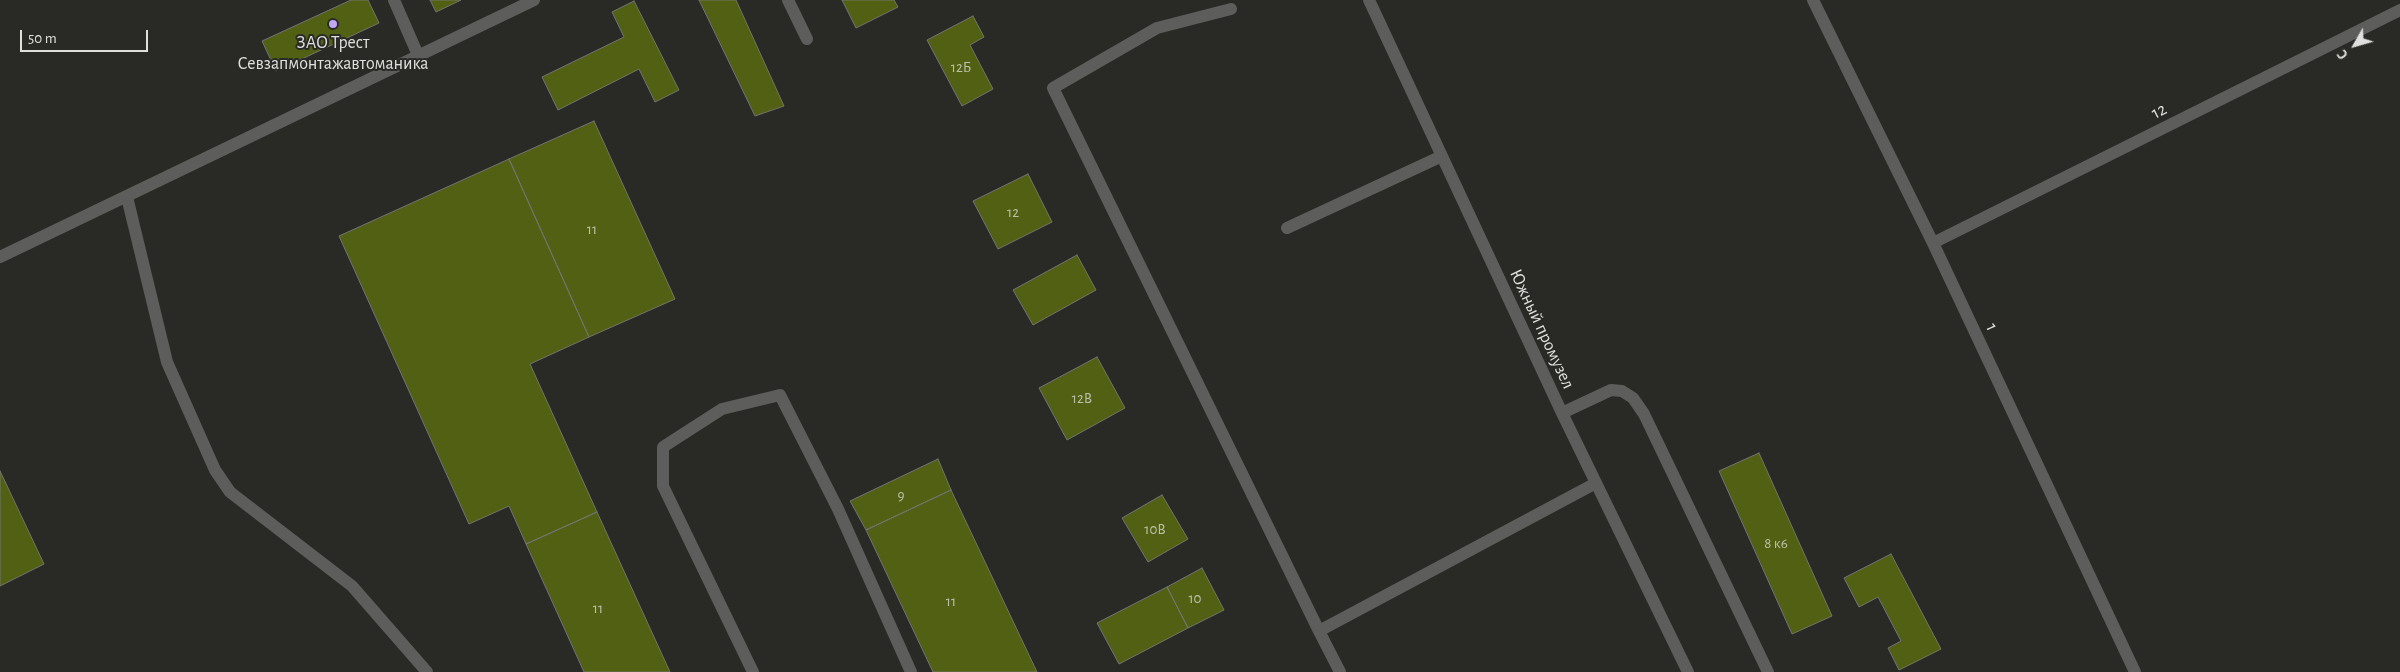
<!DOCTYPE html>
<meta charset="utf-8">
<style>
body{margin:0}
#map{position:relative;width:2400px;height:672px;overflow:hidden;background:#292a26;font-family:"Alegreya Sans",sans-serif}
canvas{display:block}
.north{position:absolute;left:2330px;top:20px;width:50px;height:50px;-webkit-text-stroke:4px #292a26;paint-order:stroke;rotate:232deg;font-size:14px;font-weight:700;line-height:20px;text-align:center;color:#dfe0dd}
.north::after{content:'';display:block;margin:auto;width:18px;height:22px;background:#dfe0dd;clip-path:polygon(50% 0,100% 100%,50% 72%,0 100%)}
.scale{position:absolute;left:20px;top:30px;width:128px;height:22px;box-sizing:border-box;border:2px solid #dfe0dd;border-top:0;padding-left:6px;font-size:15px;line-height:18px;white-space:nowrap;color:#dfe0dd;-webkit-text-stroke:4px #292a26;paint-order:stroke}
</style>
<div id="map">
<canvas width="2400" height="672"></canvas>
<div class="north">С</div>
<div class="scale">50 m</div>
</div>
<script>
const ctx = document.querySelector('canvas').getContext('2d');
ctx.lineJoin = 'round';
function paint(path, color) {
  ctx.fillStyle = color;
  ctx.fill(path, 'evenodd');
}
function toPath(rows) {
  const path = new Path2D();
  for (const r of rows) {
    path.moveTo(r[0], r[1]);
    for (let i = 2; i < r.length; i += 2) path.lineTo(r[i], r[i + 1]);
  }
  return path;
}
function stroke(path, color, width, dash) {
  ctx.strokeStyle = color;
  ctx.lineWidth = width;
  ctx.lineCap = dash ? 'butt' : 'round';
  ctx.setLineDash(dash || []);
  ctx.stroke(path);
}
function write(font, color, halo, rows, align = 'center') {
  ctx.font = font + ' "Alegreya Sans",sans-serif';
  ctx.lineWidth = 4;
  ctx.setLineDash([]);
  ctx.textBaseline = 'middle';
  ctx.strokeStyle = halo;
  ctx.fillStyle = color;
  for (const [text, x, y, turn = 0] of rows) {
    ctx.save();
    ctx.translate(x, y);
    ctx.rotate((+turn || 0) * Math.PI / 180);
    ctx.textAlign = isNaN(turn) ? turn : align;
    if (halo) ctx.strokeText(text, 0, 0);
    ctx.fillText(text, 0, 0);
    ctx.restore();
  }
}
const building = toPath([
 [351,0,368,0,379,23,276,71,262,41,351,0],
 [430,0,461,0,436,12,430,0],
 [699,0,736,0,784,106,755,116,699,0],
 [842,0,894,0,898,7,856,28,842,0],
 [634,1,679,90,655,102,639,69,558,110,542,77,624,37,612,12,634,1],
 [973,16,984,37,970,45,993,89,962,106,927,40,973,16],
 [594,121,675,299,589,337,509,159,594,121],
 [509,159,589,337,530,364,597,512,526,544,509,506,469,524,339,236,509,159],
 [1028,174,1052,222,998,249,973,201,1028,174],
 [1077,255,1096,290,1033,325,1013,290,1077,255],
 [1097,357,1125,408,1067,440,1039,388,1097,357],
 [1759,453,1832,616,1792,634,1719,471,1759,453],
 [938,459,951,490,866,530,850,501,938,459],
 [0,471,44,564,0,586,0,471],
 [951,490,1037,672,933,672,866,530,951,490],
 [1162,495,1188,539,1148,562,1122,518,1162,495],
 [597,512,670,672,584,672,526,544,597,512],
 [1891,554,1941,649,1899,670,1888,648,1901,641,1878,597,1859,607,1844,578,1891,554],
 [1202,568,1224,610,1188,628,1167,587,1202,568],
 [1167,587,1188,628,1119,664,1097,623,1167,587]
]);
const minor = toPath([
 [394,0,418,55],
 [788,0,807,39],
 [1369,0,1562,413,1688,672],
 [1813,0,1933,243,2135,672],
 [1231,9,1157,28,1053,88,1319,631],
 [127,197,167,362,215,470,230,492,352,586,427,672],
 [1287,228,1442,156],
 [1933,243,2400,10],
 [0,257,534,0],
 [1562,413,1611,390,1622,391,1633,398,1644,414,1768,672],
 [753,672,663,486,663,447,722,409,780,395,838,509,911,672],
 [1340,672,1319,631,1596,483]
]);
const markers = [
 [333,24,5,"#c1a8f3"]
];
const numberNames = [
 ["12Б",961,67],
 ["12",1013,212],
 ["11",592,229],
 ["12В",1082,398],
 ["9",901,495],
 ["10В",1155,529],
 ["8 к6",1776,543],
 ["10",1195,598],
 ["11",951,601],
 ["11",598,608]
];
const poiNames = [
 ["ЗАО Трест",333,43],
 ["Севзапмонтажавтоманика",333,64]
];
const streetNames = [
 ["12",2159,111,-27],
 ["1",1992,327,65],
 ["Южный промузел",1542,329,65]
];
paint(building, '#526013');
stroke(building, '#73746f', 1);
stroke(minor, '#5d5d5b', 12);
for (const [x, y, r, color] of markers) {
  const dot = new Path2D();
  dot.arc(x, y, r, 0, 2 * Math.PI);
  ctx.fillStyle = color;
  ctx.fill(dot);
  stroke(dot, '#292a26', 2);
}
write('15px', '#bcc0aa', null, numberNames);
write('18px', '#dfe0dd', '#292a26', poiNames);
write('18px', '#dfe0dd', '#292a26', streetNames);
</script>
